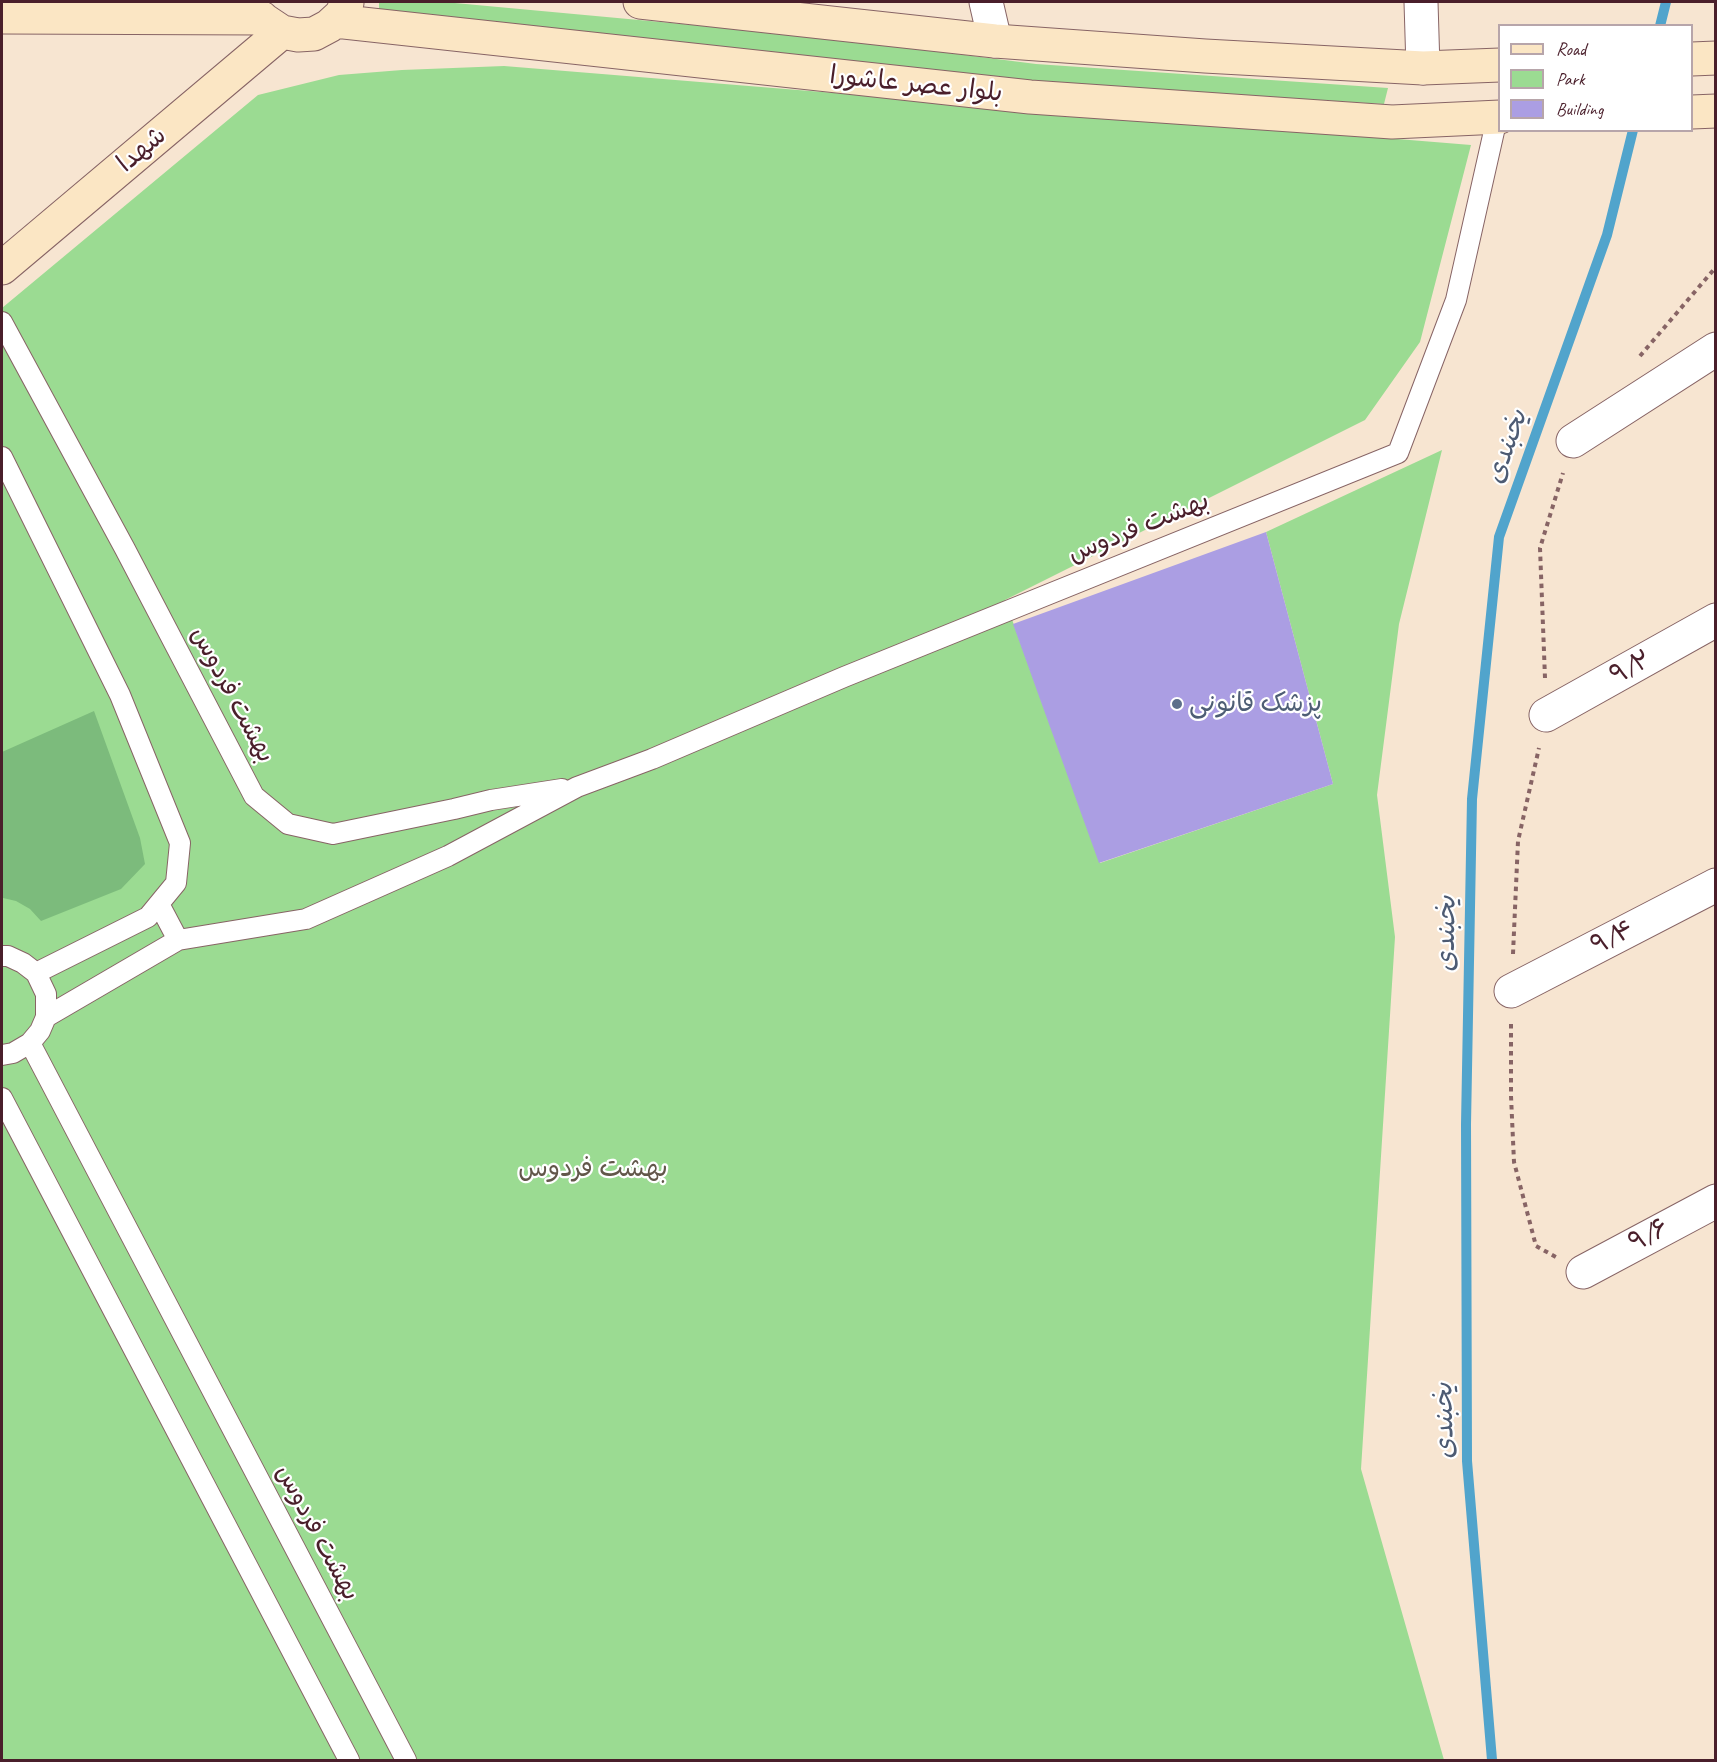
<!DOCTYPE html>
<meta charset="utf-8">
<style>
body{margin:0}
#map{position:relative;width:1717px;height:1762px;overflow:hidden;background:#f7e5d1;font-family:Caveat,sans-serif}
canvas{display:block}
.frame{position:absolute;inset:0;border:3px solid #4a1f2b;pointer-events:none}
.legend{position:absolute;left:1498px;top:24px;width:195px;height:108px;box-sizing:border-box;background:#fff;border:2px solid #b7a5aa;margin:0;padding:8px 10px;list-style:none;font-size:18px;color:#4a1f2b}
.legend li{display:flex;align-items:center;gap:12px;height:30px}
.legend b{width:30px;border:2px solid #b7a5aa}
</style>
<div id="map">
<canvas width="1717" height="1762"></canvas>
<div class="frame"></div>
<ul class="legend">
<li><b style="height:8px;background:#fbe6c4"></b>Road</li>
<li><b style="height:16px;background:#9bdb92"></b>Park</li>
<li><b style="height:16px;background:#ab9ee3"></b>Building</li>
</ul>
</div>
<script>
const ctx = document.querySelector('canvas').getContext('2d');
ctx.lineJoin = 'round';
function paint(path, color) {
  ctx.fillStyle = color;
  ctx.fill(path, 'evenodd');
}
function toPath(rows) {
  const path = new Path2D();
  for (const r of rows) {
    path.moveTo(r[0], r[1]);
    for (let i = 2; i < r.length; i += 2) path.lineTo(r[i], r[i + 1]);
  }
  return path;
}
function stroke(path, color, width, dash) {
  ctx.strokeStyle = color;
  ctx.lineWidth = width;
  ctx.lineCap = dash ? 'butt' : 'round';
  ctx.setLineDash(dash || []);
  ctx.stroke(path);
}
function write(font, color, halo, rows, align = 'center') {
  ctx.font = font + ' Caveat,"Playpen Sans Arabic",sans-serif';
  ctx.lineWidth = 4.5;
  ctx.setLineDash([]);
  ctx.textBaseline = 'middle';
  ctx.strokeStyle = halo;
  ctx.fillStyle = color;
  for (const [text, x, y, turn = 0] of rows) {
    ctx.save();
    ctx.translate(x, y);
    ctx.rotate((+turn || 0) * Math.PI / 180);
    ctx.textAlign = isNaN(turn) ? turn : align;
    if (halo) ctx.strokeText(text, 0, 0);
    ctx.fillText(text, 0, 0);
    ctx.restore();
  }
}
const green = toPath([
 [379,2,444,2,823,37,1036,64,1388,88,1384,104,1036,83,379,11],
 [504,66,1471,145,1420,342,1365,420,1005,600,1100,863,1333,784,1266,532,1442,450,1399,624,1377,795,1395,937,1361,1469,1444,1760,2,1760,2,308,258,95,339,75,402,70]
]);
const forest = toPath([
 [94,711,140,838,145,864,121,889,41,921,30,909,16,901,3,898,2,900,2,752]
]);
const stream = toPath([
 [1660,26,1666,2],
 [1492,1760,1467,1461,1466,1124,1472,799,1499,537,1607,235,1633,130]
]);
const building = toPath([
 [1266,532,1333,784,1099,863,1013,624]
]);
const path = toPath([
 [1640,356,1716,267],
 [1545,678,1540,548,1563,473],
 [1513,954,1518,841,1539,748],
 [1511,1024,1511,1096,1514,1162,1536,1246,1556,1257]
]);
const lane = toPath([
 [2,322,125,549,254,796,288,824,333,834,454,809,491,800,562,789],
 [2,457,120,695,180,843,176,883,148,917,36,973],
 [159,904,178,940],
 [2,956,8,956,23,963,36,973,46,994,46,1017,40,1031,30,1043,13,1053,2,1055],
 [46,1017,178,940,306,919,448,856,577,787,652,759,844,677,1398,453,1456,300,1497,118],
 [30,1043,406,1760],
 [2,1098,349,1760]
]);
const street = toPath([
 [986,2,995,41],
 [1421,2,1423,68],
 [1573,441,1716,349],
 [1546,715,1716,620],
 [1511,991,1716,885],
 [1583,1272,1716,1201]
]);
const secondary = toPath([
 [640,2,995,41,1205,56,1423,68,1500,65],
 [2,17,262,18],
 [264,20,282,32,298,35,314,34,329,26,341,15,347,3],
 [335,21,1030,97,1392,122,1500,117],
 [1692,59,1716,58],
 [1692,112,1716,111],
 [2,268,282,32]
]);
const markers = [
 [1177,704,6,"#5c6f8a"]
];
const streetNames = [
 ["بلوار عصر عاشورا",916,85,6],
 ["شهدا",142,150,-40],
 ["بهشت فردوس",1139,528,-22],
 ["۹/۲",1631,668,-29],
 ["بهشت فردوس",232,695,62],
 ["۹/۴",1613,938,-27],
 ["۹/۶",1649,1236,-28],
 ["بهشت فردوس",317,1533,62]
];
const serviceNames = [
 ["پزشک قانونی",1189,704]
];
const parkNames = [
 ["بهشت فردوس",593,1169]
];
const waterNames = [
 ["یخبندی",1507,447,-70],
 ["یخبندی",1447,934,-89],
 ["یخبندی",1445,1421,-91]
];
paint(green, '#9bdb92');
paint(forest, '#7cbb7c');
stroke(stream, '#51a4cc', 10);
paint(building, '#ab9ee3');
stroke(lane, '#876465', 22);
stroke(street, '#876465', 35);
stroke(secondary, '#876465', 35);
stroke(path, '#876465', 4, [4.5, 4.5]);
stroke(lane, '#fff', 20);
stroke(street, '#fff', 33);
stroke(secondary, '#fbe6c4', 33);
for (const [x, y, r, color] of markers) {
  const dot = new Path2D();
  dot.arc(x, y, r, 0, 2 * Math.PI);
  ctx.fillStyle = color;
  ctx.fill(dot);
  stroke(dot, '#fff', 2);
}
write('26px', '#4a1f2b', '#fff', streetNames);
write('26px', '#4e5e75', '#fff', serviceNames, 'left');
write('26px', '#62574a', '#fff', parkNames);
write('italic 27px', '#4d5b73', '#fff', waterNames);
</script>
